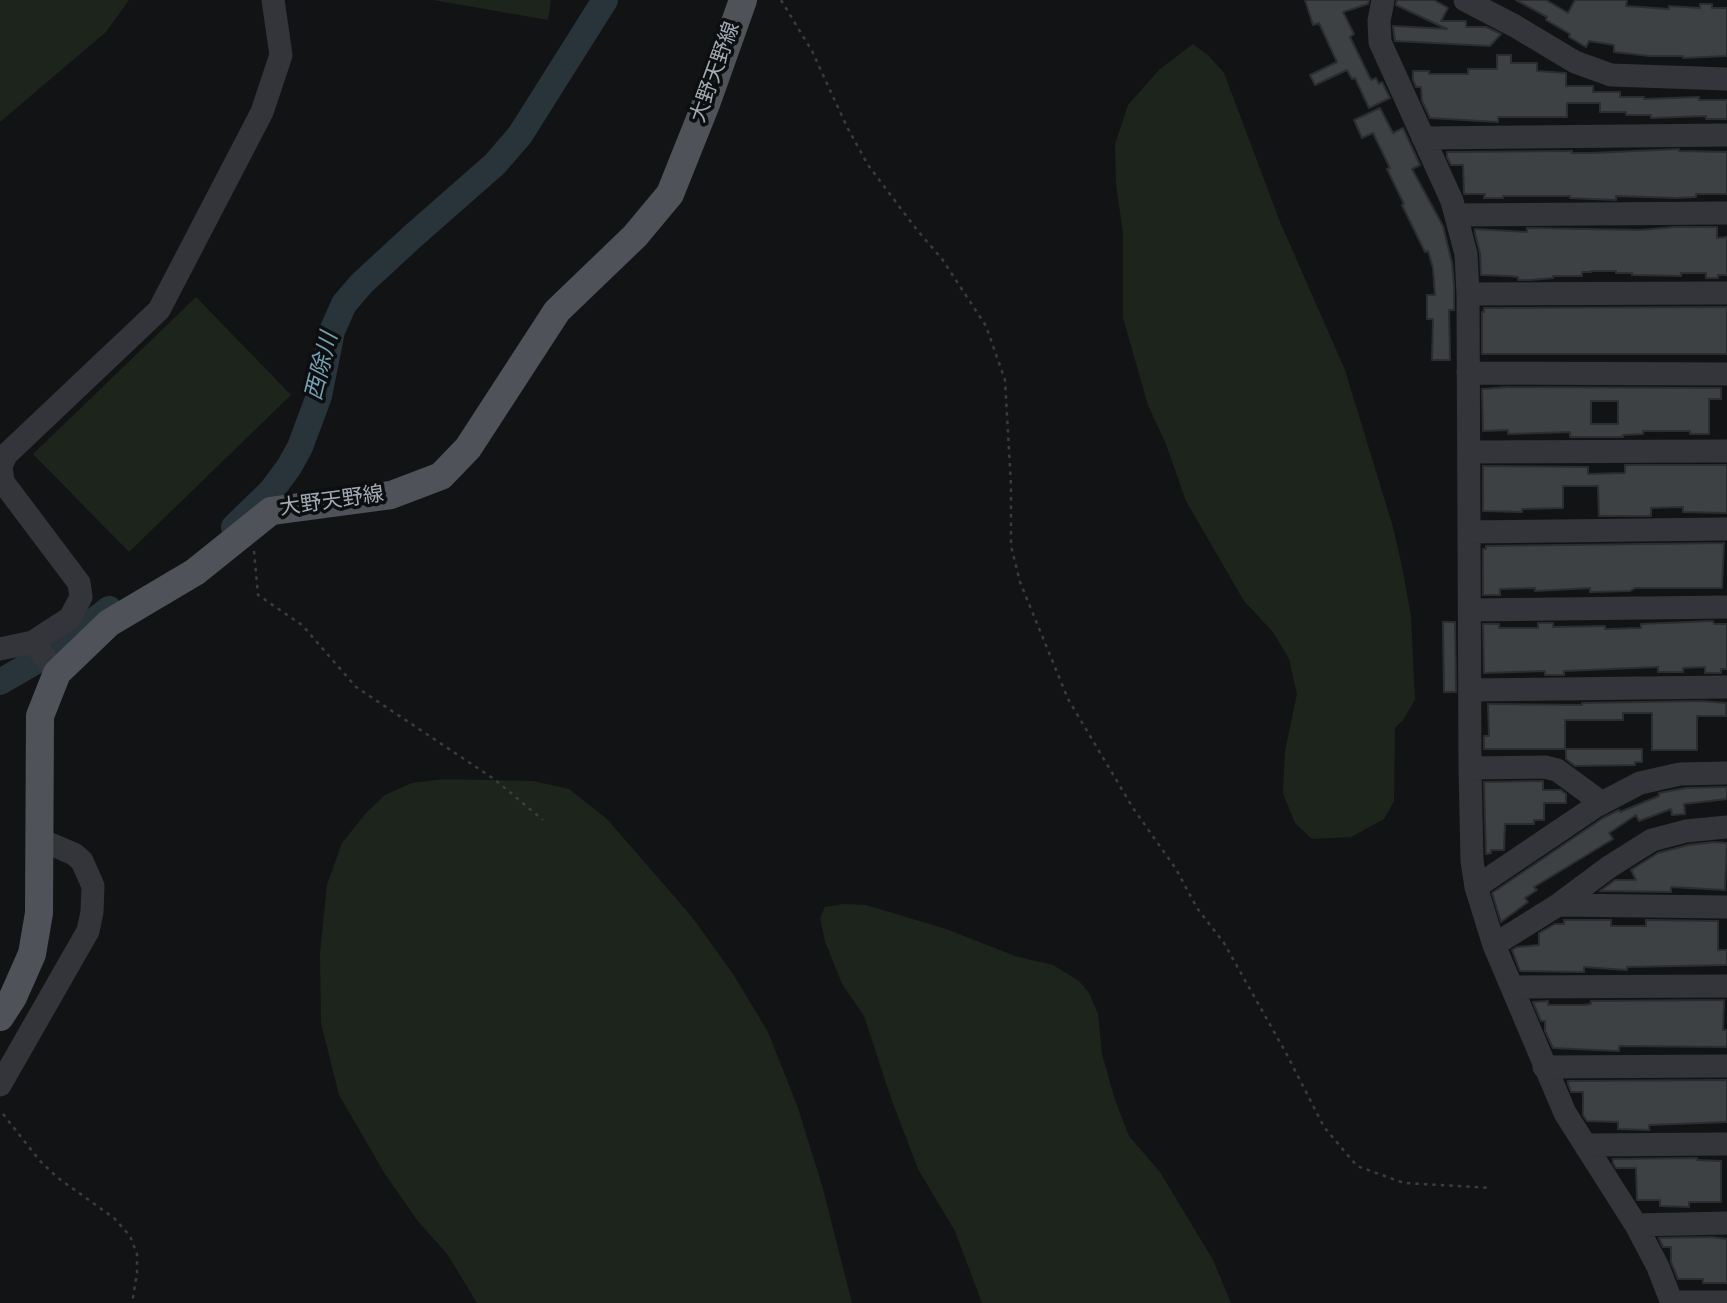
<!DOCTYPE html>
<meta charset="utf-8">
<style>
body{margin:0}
canvas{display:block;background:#121314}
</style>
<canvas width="1727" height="1303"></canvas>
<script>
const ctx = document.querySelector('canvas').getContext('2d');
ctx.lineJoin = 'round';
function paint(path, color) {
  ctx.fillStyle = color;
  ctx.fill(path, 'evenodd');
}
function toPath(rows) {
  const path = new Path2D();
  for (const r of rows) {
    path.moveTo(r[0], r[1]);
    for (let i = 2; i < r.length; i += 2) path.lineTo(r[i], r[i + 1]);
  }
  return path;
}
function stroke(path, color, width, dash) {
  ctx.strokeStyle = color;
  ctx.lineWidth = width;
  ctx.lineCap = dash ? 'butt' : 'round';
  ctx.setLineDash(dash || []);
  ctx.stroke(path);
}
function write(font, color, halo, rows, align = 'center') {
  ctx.font = font + ' Overpass,"Noto Sans JP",sans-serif';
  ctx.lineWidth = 7;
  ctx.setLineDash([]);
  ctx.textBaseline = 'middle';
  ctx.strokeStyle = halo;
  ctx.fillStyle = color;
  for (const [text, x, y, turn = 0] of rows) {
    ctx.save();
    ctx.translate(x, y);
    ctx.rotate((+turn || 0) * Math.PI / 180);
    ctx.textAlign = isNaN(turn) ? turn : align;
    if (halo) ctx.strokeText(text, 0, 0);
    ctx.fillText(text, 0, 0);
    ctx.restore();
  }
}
const green = toPath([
 [0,0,129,0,106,32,0,122],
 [433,0,551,0,548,20],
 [1193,44,1209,56,1224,73,1280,222,1345,370,1392,524,1402,566,1411,617,1415,700,1403,720,1395,728,1394,801,1384,819,1351,837,1312,839,1295,823,1283,793,1285,751,1297,694,1289,659,1273,632,1244,601,1186,501,1166,444,1148,405,1123,318,1123,233,1116,184,1115,144,1128,105,1160,69],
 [196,297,291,395,129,552,33,454],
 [444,779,533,781,569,789,607,819,692,917,733,974,768,1032,798,1108,823,1189,852,1303,477,1303,448,1255,417,1220,385,1174,339,1095,321,1023,320,953,327,885,342,843,366,813,385,795,412,783],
 [844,904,866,905,946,929,1015,956,1053,965,1079,981,1089,993,1098,1014,1102,1054,1115,1100,1129,1136,1160,1172,1213,1260,1231,1303,982,1303,955,1231,918,1169,891,1098,864,1016,842,984,825,941,820,918,825,907]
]);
const river = toPath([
 [234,527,272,490,289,467,300,447,319,396,332,331,344,304,361,284,413,236,495,164,520,135,605,0],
 [0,682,57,649,109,609]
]);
const building = toPath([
 [1305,0,1369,0,1368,4,1343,12,1354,34,1350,37,1371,80,1376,78,1379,84,1382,82,1390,98,1369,108,1355,78,1352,79,1347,70,1315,85,1310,75,1337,62,1319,23,1313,25,1305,0],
 [1397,0,1434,0,1448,8,1441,21,1466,21,1466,27,1486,27,1501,34,1490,46,1395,41,1393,26,1447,29,1396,5,1397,0],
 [1516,0,1546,0,1568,13,1575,0,1627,0,1626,6,1669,9,1669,6,1700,8,1700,4,1712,4,1712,8,1727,8,1727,56,1683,58,1683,56,1650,56,1614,52,1614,45,1589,41,1586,47,1569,37,1570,34,1546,20,1547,17,1516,0],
 [1497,55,1511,55,1511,63,1537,63,1537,71,1566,73,1566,86,1593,86,1593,92,1620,92,1620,97,1644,97,1644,99,1699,97,1699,100,1727,100,1727,119,1706,119,1706,116,1651,118,1651,115,1626,115,1626,112,1600,112,1600,103,1567,103,1567,117,1498,117,1498,122,1430,118,1422,101,1421,87,1416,87,1413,80,1413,71,1429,71,1429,74,1468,74,1468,69,1497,69,1497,55],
 [1380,108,1393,133,1403,128,1420,165,1412,169,1443,226,1452,263,1454,285,1454,310,1449,310,1450,360,1432,360,1433,319,1427,319,1427,295,1435,295,1433,268,1428,251,1425,252,1402,205,1404,204,1387,169,1390,168,1373,133,1362,138,1354,120,1380,108],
 [1679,149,1679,151,1727,152,1727,194,1696,194,1696,197,1677,198,1616,196,1616,200,1570,198,1570,196,1503,196,1503,198,1484,198,1485,194,1464,194,1463,165,1451,165,1447,157,1447,152,1572,151,1572,153,1591,153,1679,149],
 [1674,227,1717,227,1717,238,1727,237,1727,275,1718,275,1718,278,1706,278,1706,273,1681,273,1681,276,1632,275,1632,273,1616,273,1616,271,1591,271,1591,272,1582,272,1582,276,1553,276,1553,278,1530,280,1518,280,1518,277,1509,276,1481,275,1480,253,1475,233,1475,229,1527,232,1527,228,1642,230,1674,227],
 [1727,307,1727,354,1482,354,1482,312,1484,312,1484,308,1727,307],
 [1509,387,1721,388,1721,399,1709,399,1709,434,1690,434,1690,431,1643,431,1643,434,1623,435,1623,437,1570,437,1570,432,1508,434,1508,430,1483,431,1482,389,1509,387],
 [1591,401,1618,401,1618,424,1591,424,1591,401],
 [1625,465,1727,465,1727,513,1683,512,1683,507,1651,508,1651,516,1599,516,1598,486,1563,486,1563,508,1522,509,1522,512,1483,511,1483,466,1588,467,1588,474,1625,473,1625,465],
 [1724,543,1722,588,1635,588,1630,591,1590,592,1590,588,1535,591,1535,588,1500,589,1500,595,1483,595,1483,549,1486,549,1486,546,1724,543],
 [1713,621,1714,624,1727,624,1727,669,1721,669,1721,673,1705,673,1705,667,1683,668,1683,672,1658,672,1658,667,1564,671,1564,675,1545,675,1545,671,1484,673,1483,624,1499,624,1499,628,1538,628,1538,623,1553,623,1553,627,1605,626,1605,629,1641,628,1641,624,1713,621],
 [1443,622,1455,622,1456,692,1444,692,1443,622],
 [1700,701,1726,703,1726,716,1697,716,1697,750,1652,750,1652,713,1623,713,1623,720,1565,720,1565,749,1484,749,1484,736,1489,736,1488,704,1582,705,1582,703,1700,701],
 [1566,749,1642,749,1642,762,1635,762,1635,765,1575,766,1566,759,1566,749],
 [1543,781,1543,790,1561,790,1566,794,1566,803,1544,803,1544,820,1534,820,1534,824,1505,824,1504,850,1491,850,1491,853,1486,854,1484,782,1543,781],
 [1727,787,1727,799,1684,804,1685,814,1672,815,1671,809,1639,821,1636,815,1609,833,1613,839,1534,887,1537,890,1525,898,1528,902,1501,922,1492,893,1603,818,1619,810,1620,812,1659,796,1659,793,1686,788,1727,787],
 [1714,842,1727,843,1725,890,1671,887,1671,892,1600,891,1615,880,1636,880,1631,870,1658,853,1688,845,1714,842],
 [1564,920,1611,920,1611,926,1646,926,1646,920,1718,921,1718,950,1727,950,1727,965,1627,967,1627,970,1584,967,1584,972,1520,971,1512,950,1517,947,1539,945,1539,933,1555,924,1564,924,1564,920],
 [1724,1000,1723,1030,1727,1030,1727,1047,1619,1046,1619,1051,1553,1048,1545,1031,1545,1021,1541,1021,1533,1002,1548,1001,1548,1005,1585,1005,1591,1004,1591,1001,1724,1000],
 [1727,1080,1727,1122,1649,1125,1649,1130,1618,1129,1618,1122,1587,1121,1583,1115,1583,1092,1571,1092,1568,1084,1568,1081,1727,1080],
 [1697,1158,1697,1160,1721,1161,1721,1202,1689,1202,1689,1207,1660,1206,1660,1200,1637,1200,1636,1168,1616,1168,1613,1163,1613,1159,1697,1158],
 [1711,1237,1727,1239,1727,1283,1703,1283,1703,1279,1678,1279,1671,1262,1671,1247,1663,1247,1659,1238,1711,1237]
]);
const path = toPath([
 [781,0,812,51,847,127,868,165,917,230,942,259,986,326,1005,380,1011,485,1011,546,1020,582,1068,699,1133,808,1176,869,1197,908,1224,943,1286,1053,1324,1127,1357,1166,1404,1183,1491,1188],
 [254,551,258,595,302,625,356,687,494,779,543,820],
 [3,1114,40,1161,58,1178,114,1218,130,1236,137,1254,137,1273,132,1303]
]);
const minor = toPath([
 [1383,0,1379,21,1380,42,1452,201,1466,254,1468,294,1470,768,1472,861,1476,887,1494,945,1565,1113,1636,1225,1658,1267,1672,1303],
 [1465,0,1515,26,1575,62,1611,75,1727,79],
 [1423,138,1727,135],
 [1457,215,1727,213],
 [1468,294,1727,293],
 [1468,373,1727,374],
 [1469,452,1727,451],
 [1470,532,1727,529],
 [1471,610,1727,607],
 [33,642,57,673],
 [0,649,33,642,70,618,81,597,79,583,3,482,1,466,6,455,159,310,262,112,281,55,273,0],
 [1471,690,1727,687],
 [1470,768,1545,767,1557,770,1602,803],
 [1476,887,1596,806,1640,783,1680,774,1727,773],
 [1558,905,1727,907],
 [1494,945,1558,905,1609,867,1652,840,1686,831,1727,827],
 [1512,987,1727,986],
 [1544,1067,1727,1066],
 [0,1085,88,931,92,912,93,886,82,861,74,854,41,840],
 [1586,1145,1727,1144],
 [1636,1225,1727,1223],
 [1672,1302,1727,1302]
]);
const major = toPath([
 [0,1017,13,997,32,954,39,913,40,716,57,673,109,623,195,572,271,511,391,495,441,476,468,448,557,311,635,236,670,194,706,104,743,0]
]);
const streetNames = [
 ["大野天野線",717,73,-70],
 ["大野天野線",332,503,-8]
];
const waterNames = [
 ["西除川",324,367,-76]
];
paint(green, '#1c241c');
stroke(river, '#283439', 26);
paint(building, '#3e4144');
stroke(building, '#2c2d30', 2);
stroke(path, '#393c41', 2.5, [3.5, 5]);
stroke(minor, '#33353a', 23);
stroke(major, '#4f5259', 28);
write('21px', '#a3abb6', '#0d0e0f', streetNames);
write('italic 23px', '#76a1b5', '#0d0e0f', waterNames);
</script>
